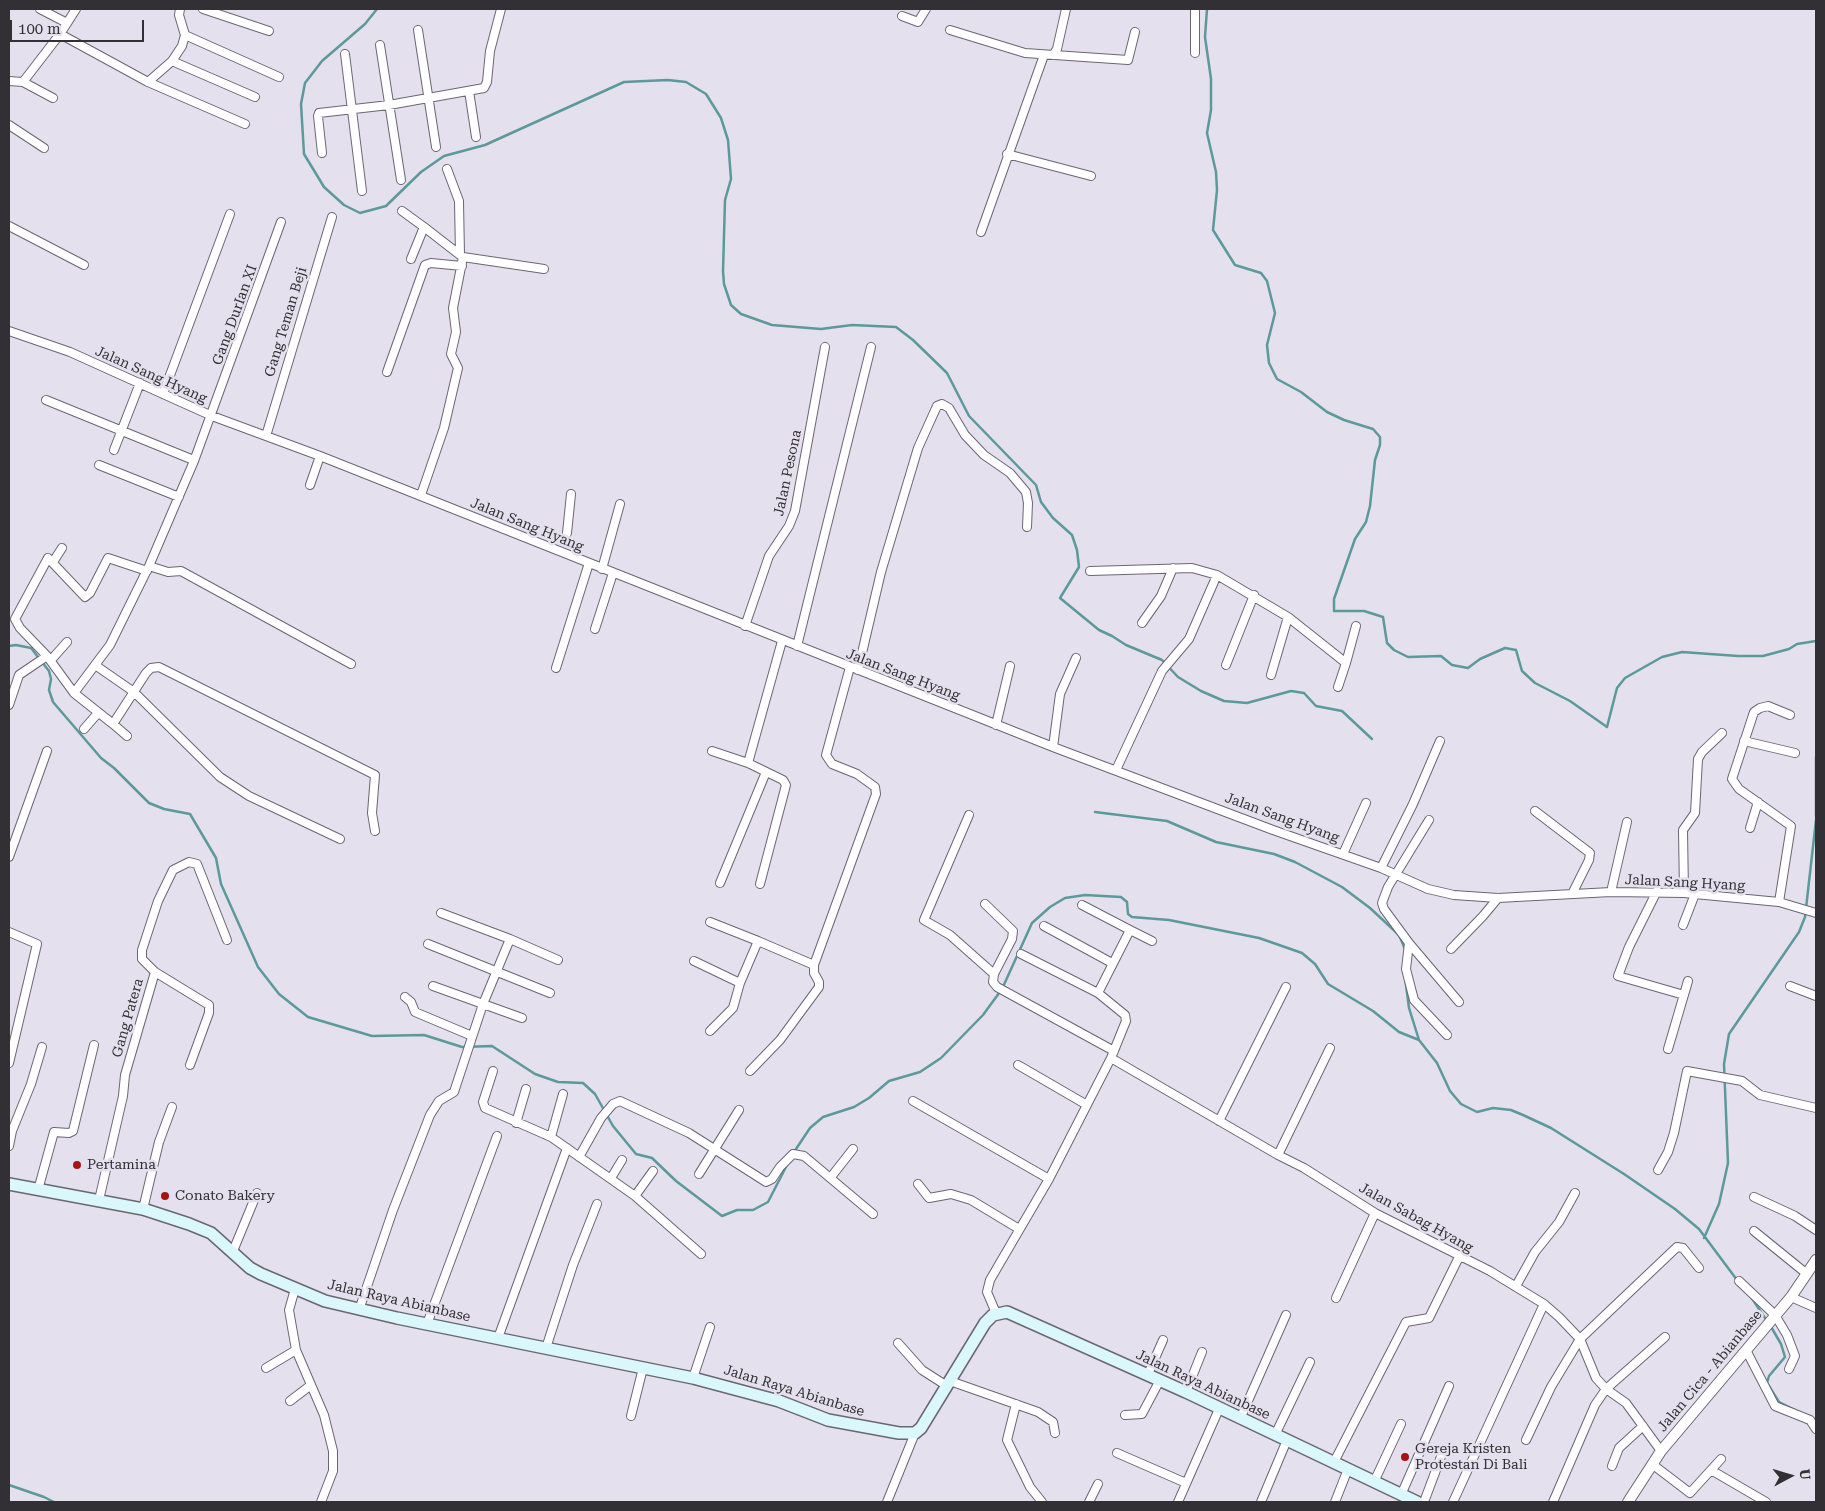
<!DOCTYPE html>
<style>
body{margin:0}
#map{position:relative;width:1825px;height:1511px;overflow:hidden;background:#e4e0ed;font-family:"Roboto Serif",serif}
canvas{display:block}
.frame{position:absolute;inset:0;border:10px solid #323035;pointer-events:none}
.north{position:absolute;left:1765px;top:1451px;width:50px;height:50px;-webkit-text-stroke:4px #e4e0ed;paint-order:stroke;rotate:84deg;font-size:14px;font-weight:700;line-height:20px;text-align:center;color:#323035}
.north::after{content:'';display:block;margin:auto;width:18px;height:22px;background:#323035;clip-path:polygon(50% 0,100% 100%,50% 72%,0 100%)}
.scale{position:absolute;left:10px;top:20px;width:134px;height:22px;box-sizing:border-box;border:2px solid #323035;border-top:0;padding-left:6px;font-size:15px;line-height:18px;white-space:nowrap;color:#323035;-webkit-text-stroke:4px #e4e0ed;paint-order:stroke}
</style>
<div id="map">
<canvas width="1825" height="1511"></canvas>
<div class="frame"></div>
<div class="north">U</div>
<div class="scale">100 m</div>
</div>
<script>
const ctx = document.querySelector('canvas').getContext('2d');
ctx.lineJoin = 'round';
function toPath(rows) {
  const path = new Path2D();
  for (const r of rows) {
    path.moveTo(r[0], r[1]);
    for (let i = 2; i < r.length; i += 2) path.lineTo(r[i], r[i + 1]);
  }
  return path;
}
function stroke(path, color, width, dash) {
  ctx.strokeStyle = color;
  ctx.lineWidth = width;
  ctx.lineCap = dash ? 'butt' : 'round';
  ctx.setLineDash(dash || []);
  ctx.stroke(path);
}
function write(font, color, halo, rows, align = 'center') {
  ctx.font = font + ' "Roboto Serif",serif';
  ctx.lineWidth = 5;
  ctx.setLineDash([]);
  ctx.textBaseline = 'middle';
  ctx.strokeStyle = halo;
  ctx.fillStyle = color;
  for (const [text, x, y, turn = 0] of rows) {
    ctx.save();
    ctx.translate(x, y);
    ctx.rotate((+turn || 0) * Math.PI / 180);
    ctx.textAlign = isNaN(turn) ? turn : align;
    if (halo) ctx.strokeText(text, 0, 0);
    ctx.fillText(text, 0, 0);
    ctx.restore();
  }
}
const stream = toPath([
 [377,9,365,24,322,61,305,83,301,104,304,154,324,187,344,205,360,213,386,206,421,172,444,156,485,145,624,82,668,80,686,82,706,94,721,118,728,140,731,179,725,200,723,271,724,284,731,305,741,314,772,325,821,329,852,325,896,327,913,340,947,373,969,416,1036,485,1041,502,1053,518,1072,535,1077,550,1079,567,1060,598,1099,630,1112,636,1126,645,1162,660,1178,677,1201,691,1224,701,1247,703,1291,691,1304,693,1316,706,1342,711,1372,739],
 [1207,9,1205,37,1211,79,1211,110,1207,133,1216,172,1217,190,1213,230,1235,265,1261,273,1267,281,1275,313,1267,345,1269,363,1277,379,1301,392,1327,412,1344,420,1373,429,1380,437,1380,445,1375,460,1370,506,1366,522,1355,539,1334,599,1334,611,1364,611,1383,617,1387,643,1394,650,1408,657,1441,656,1452,665,1468,668,1480,659,1505,648,1516,650,1522,671,1535,683,1570,701,1607,727,1617,688,1625,678,1662,657,1682,652,1738,656,1763,656,1789,649,1797,644,1816,641],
 [9,646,16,645,31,648,49,671,51,679,49,690,53,702,101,758,114,768,149,803,164,809,190,814,216,858,221,884,258,967,279,994,308,1017,372,1036,424,1035,462,1047,492,1046,535,1074,558,1082,583,1083,595,1094,613,1126,636,1154,652,1158,676,1181,722,1216,737,1210,753,1210,768,1202,788,1163],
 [1816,757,1816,816],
 [1095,812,1167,821,1216,842,1274,854,1295,862,1342,887,1370,908,1399,935,1405,949],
 [1405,977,1409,1008,1419,1040,1437,1063,1450,1091,1461,1104,1477,1112,1493,1108,1511,1110,1523,1115,1551,1128,1624,1174,1675,1209,1699,1229,1737,1280],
 [794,1152,810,1128,823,1117,854,1107,869,1098,889,1081,920,1072,941,1058,983,1015,1002,989,1032,923,1050,907,1065,898,1085,895,1121,897,1127,902,1128,914,1132,917,1169,920,1259,938,1302,953,1315,964,1328,984,1373,1011,1399,1032,1419,1040],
 [1704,1238,1719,1204,1728,1163,1724,1064,1729,1034,1799,932,1805,917,1816,820],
 [1749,1294,1767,1321],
 [1770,1325,1781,1344,1785,1357,1769,1376,1767,1383,1779,1402,1801,1413],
 [1811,1417,1816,1420],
 [9,1485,44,1497,54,1502]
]);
const minor = toPath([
 [40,9,67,23],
 [203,9,269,31],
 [902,16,918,22,926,9],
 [418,30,436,147],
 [950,30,1025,53,1128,60,1135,32],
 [60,34,148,82,245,124],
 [185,35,279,77],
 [380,45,401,180],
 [1195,53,1195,9],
 [345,54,362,191],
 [1053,55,1057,49,1066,9],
 [172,61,255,97],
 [9,81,23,82,60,34,76,9],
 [23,82,53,98],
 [148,82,172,61,182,46,185,35,179,15,180,9],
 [469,91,476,137],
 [9,125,44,148],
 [322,153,318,116,319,113,389,105,484,88,487,82,490,51,501,9],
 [1007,154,1091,176],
 [402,211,424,227],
 [9,226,84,265],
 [981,232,1044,55],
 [463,257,544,269],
 [411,259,424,227,460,255],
 [9,331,70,352,212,416,320,456,1053,747,1273,830,1381,868,1428,889,1454,895,1498,898,1611,892,1684,893,1779,902,1816,913],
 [387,372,425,265,431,263,462,266],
 [163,394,230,214],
 [46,400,191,459],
 [266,436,332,217],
 [114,450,140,383],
 [99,465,179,497],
 [310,485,320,456],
 [421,495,444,428,458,368,451,354,456,332,453,308,463,257,460,255,459,201,447,169],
 [567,533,571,494],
 [53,562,62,548],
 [149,566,168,572,181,571,351,664],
 [602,569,620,504],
 [147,571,108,558,90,593,85,597,48,558,15,619,20,628,47,656,74,693,110,645,149,566,194,461,281,222],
 [1090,571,1192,568,1217,575],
 [1142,623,1161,596,1173,568],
 [745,626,769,556,789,526,795,511,825,347],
 [595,629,613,573],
 [797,646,871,347],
 [51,660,67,642],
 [1346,663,1356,626],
 [95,665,134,692,220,777,249,796,340,839],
 [1226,665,1254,595],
 [556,668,589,563],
 [858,670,881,572,918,448,937,406,942,404,949,408,965,435,984,455,1010,473,1026,492,1028,503,1027,527],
 [1271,675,1288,617],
 [74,693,113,724,146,673,151,668,159,667,375,775,372,813,375,831],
 [9,705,19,675,47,656],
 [113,724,127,736],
 [996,725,1010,666],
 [84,729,98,713],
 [1744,741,1795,753],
 [1053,747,1060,694,1076,658],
 [712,751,748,763],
 [1116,770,1162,671,1189,639,1217,575,1288,617,1346,663,1338,687],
 [1535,811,1590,853,1589,860,1572,894],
 [969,815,924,920,950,935,994,974,993,982,997,987,1114,1051],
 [1429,820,1388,887,1382,903,1384,909,1409,943,1406,969,1414,1000,1447,1035],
 [1750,828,1758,802],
 [1343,854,1366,803],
 [9,857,47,751],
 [1381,868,1413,804,1440,741],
 [720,883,766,772],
 [760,884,786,785,783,780,748,763,782,641],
 [1657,891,1629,947,1618,976,1684,995],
 [1611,892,1627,822],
 [1684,893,1683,830,1695,813,1698,759,1702,752,1722,733],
 [1779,902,1791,826,1739,789,1732,779,1754,712,1760,708,1768,706,1790,715],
 [985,904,1013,931,1012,939,994,974],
 [1082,905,1130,930,1098,993],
 [441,913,510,939],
 [710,922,758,941],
 [1683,925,1695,894],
 [1044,926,1112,963],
 [1130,930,1152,941],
 [9,932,37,944,9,1063],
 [1409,943,1459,1002],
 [428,944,550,993],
 [1451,949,1483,916,1498,898],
 [694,961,740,983,758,941,814,965,876,794,875,787,857,774,832,764,826,755,850,667],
 [155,972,209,1005,209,1013,190,1065],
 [433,986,522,1018],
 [1790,986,1816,996],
 [405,997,411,1002,415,1012,472,1036],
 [710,1031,733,1008,740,983],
 [1668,1049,1688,981],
 [1111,1058,1278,1155,1304,1168,1375,1213,1490,1271,1544,1304,1559,1317,1580,1339,1596,1378,1606,1389,1626,1403,1661,1451],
 [1018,1065,1087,1105],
 [493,1071,483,1102,485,1108,551,1137,635,1196,701,1254],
 [750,1071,780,1040,819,987,819,982,814,973,814,965],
 [913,1101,1049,1179],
 [1219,1121,1286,987],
 [516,1123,526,1089],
 [551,1137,563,1094],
 [9,1146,12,1131,31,1084,42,1047],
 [1278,1155,1330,1048],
 [579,1157,601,1118,613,1104,620,1101,689,1133,766,1182,772,1179,780,1167,793,1154,804,1156,873,1214],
 [1658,1170,1668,1152,1674,1133,1687,1071,1742,1081,1760,1095,1816,1108],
 [699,1174,739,1110],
 [831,1177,853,1149],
 [611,1178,622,1160],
 [918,1184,929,1198,951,1194,971,1200,1019,1229],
 [38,1190,54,1132,69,1133,73,1131,94,1045],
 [635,1196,653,1171],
 [1754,1197,1795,1216,1816,1230],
 [99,1200,123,1096,125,1075,155,972,142,959,142,950,158,901,173,870,189,862,197,864,227,940],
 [143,1209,159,1142,172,1107],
 [1754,1231,1807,1274],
 [233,1251,257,1193],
 [1739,1281,1775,1315,1787,1335,1795,1356,1789,1369],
 [1516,1286,1535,1252,1559,1222,1575,1193],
 [295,1289,289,1310,296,1350,324,1415,333,1451,333,1471,321,1502],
 [1791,1297,1816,1308],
 [1336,1298,1375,1213],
 [359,1310,393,1210,430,1115,439,1101,454,1092,483,1004,510,939,558,960],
 [996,1313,987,1292,990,1280,1049,1179,1111,1058,1126,1021,1125,1015,1098,993,1021,954],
 [427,1324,497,1136],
 [498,1338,567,1148],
 [898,1343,922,1370,947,1386],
 [546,1348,573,1265,597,1204],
 [1746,1350,1775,1406,1810,1420,1816,1429],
 [266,1368,296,1350],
 [1148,1374,1163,1340],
 [693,1378,710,1327],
 [950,1381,1038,1412,1053,1422,1055,1433],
 [1186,1392,1202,1352],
 [290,1401,311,1385],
 [1016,1404,1007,1440,1030,1487,1042,1502],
 [1125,1415,1142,1414,1160,1380],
 [631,1416,643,1368],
 [1240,1419,1286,1315],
 [1275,1435,1310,1362],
 [1526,1440,1551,1387,1580,1339,1677,1247,1683,1248,1699,1268],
 [1117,1453,1186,1483],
 [1334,1462,1406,1322,1429,1318,1459,1257],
 [1652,1464,1690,1493,1721,1459],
 [1612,1466,1619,1448,1643,1426],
 [1711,1470,1766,1502],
 [1374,1482,1401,1424],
 [1401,1495,1449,1386],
 [887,1502,915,1433],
 [1089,1502,1098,1484],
 [1178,1502,1219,1409],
 [1261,1502,1287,1440],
 [1335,1502,1348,1469],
 [1424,1502,1442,1454],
 [1453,1502,1544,1304],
 [1553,1502,1595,1405,1606,1389,1665,1337]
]);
const tertiary = toPath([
 [1628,1502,1661,1451,1791,1297,1816,1260]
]);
const secondary = toPath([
 [9,1184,143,1209,189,1224,211,1233,250,1268,261,1274,325,1301,397,1318,693,1378,779,1401,828,1420,899,1433,915,1433,921,1428,985,1323,993,1315,1007,1312,1186,1392,1417,1502]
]);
const markers = [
 [77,1165,5,"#a71310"],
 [165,1196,5,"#a71310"],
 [1405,1457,5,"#a71310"]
];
const streetNames = [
 ["Gang DurIan XI",235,315,-70],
 ["Gang Teman Beji",286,322,-73],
 ["Jalan Sang Hyang",151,375,24],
 ["Jalan Pesona",788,473,-78],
 ["Jalan Sang Hyang",527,525,22],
 ["Jalan Sang Hyang",903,675,21],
 ["Jalan Sang Hyang",1282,818,20],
 ["Jalan Sang Hyang",1685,883,3],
 ["Gang Patera",128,1018,-74],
 ["Jalan Sabag Hyang",1416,1218,29],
 ["Jalan Raya Abianbase",399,1301,13],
 ["Jalan Cica - Abianbase",1710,1371,-50],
 ["Jalan Raya Abianbase",1203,1385,25],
 ["Jalan Raya Abianbase",794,1391,17]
];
const poiNames = [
 ["Pertamina",87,1165],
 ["Conato Bakery",175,1196],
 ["Gereja Kristen",1415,1449],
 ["Protestan Di Bali",1415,1465]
];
stroke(stream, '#5c999b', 2.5);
stroke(minor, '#6a6672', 10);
stroke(tertiary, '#6a6672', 12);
stroke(secondary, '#6a6672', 14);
stroke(minor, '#fff', 8);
stroke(tertiary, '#fff', 10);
stroke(secondary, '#daf7fb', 11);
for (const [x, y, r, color] of markers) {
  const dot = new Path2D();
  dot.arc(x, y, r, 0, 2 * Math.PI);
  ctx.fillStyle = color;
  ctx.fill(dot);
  stroke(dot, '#e4e0ed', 2);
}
write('14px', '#323035', '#e4e0ed', streetNames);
write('14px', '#323035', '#e4e0ed', poiNames, 'left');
</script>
